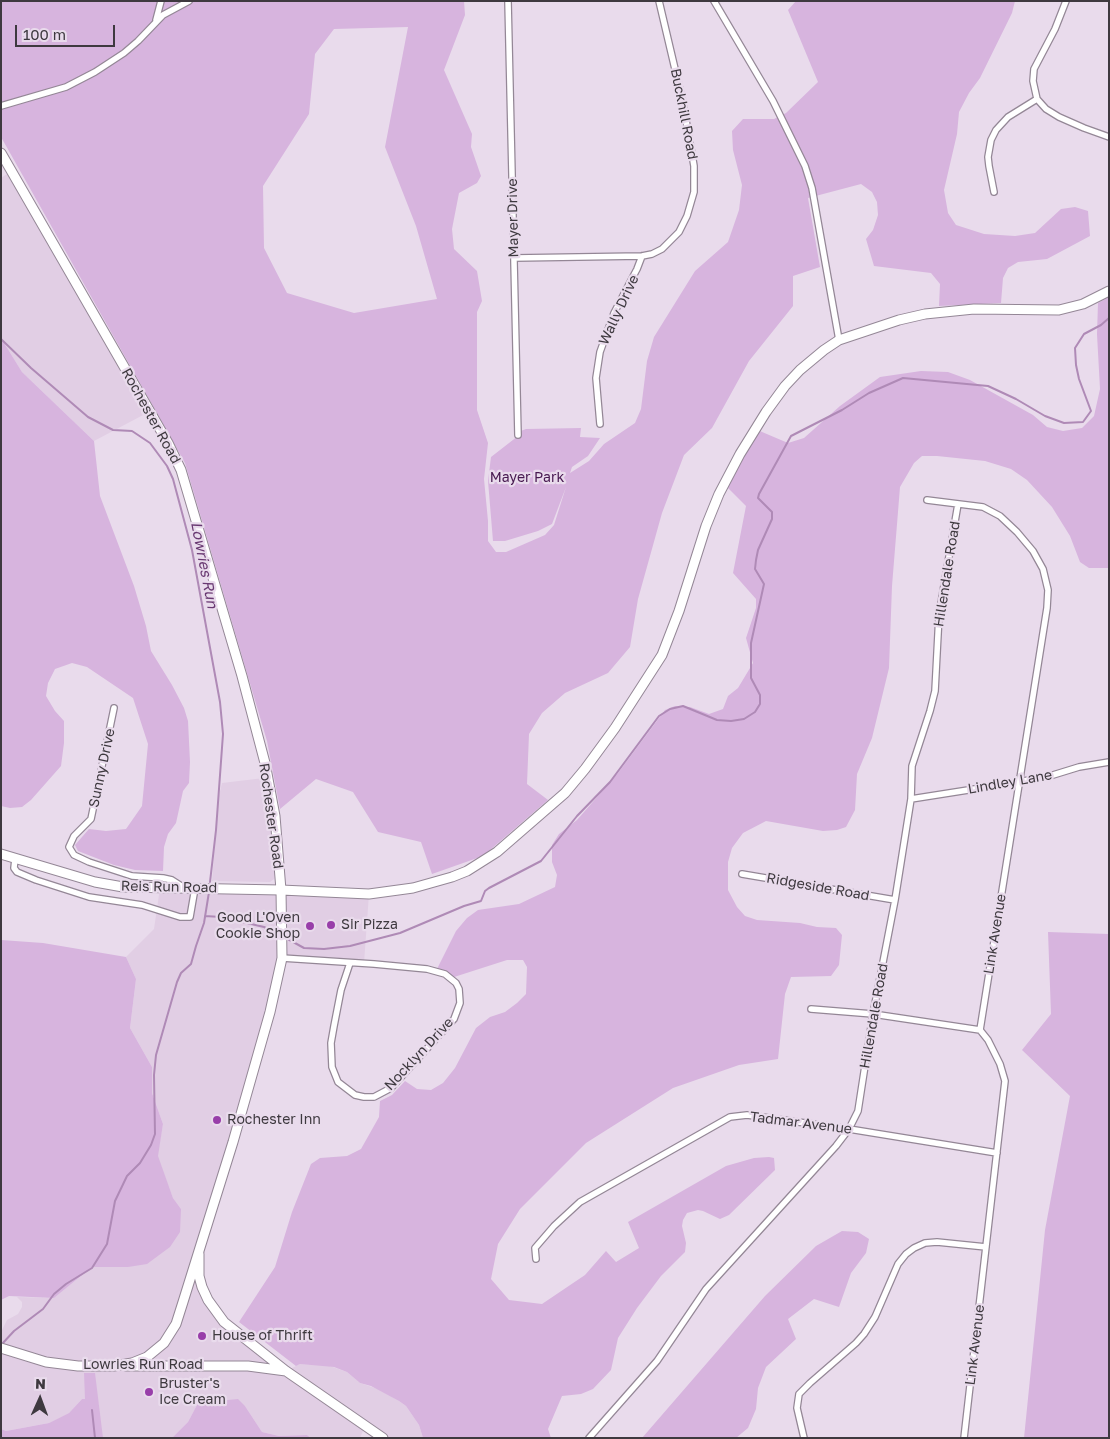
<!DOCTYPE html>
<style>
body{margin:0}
#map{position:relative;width:1110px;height:1439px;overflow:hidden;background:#e9dbec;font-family:"Golos Text",sans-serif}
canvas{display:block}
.frame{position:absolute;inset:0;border:2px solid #3e393f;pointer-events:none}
.north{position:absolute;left:15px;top:1374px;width:50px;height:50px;-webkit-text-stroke:4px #e9dbec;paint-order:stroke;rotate:2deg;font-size:14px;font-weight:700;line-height:20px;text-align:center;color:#3e393f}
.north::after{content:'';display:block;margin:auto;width:18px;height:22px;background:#3e393f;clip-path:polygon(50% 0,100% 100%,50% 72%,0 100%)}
.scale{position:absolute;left:15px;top:25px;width:100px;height:22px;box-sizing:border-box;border:2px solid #3e393f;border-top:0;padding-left:6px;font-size:15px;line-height:18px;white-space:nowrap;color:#3e393f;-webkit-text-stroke:4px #e9dbec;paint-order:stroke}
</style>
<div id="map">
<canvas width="1110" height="1439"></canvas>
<div class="frame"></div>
<div class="north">N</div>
<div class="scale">100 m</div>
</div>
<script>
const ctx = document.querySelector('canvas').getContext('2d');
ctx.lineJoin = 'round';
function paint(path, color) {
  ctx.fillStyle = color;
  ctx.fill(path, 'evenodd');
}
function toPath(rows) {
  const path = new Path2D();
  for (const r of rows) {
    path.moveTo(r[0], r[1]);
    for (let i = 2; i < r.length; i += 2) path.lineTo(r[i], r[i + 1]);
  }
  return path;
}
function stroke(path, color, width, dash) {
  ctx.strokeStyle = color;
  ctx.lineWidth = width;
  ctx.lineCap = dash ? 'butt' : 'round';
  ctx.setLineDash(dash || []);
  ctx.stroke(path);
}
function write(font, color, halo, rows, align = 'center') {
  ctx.font = font + ' "Golos Text",sans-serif';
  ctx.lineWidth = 4.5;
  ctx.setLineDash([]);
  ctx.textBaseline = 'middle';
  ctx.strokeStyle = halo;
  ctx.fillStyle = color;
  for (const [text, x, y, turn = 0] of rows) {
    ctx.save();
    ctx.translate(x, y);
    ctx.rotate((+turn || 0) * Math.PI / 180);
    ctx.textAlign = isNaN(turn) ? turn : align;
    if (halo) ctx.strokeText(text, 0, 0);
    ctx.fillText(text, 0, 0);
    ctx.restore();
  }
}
const built = toPath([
 [7,174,145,414,94,441,22,372,1,338,1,178],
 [264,778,274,852,274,879,270,882,212,881,218,800,222,783],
 [160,888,369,894,364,963,282,958,200,1247,199,1276,215,1312,286,1371,300,1364,327,1365,347,1372,360,1383,378,1389,399,1401,406,1406,419,1425,423,1438,383,1438,365,1426,360,1438,311,1438,307,1435,279,1436,262,1432,245,1406,198,1403,188,1422,172,1438,98,1438,99,1404,82,1399,69,1413,49,1423,6,1431,1,1429,1,1332,7,1320,18,1314,22,1307,22,1302,17,1297,54,1298,92,1267,128,1267,181,1209,173,1198,157,1156,163,1124,152,1093,152,1067,130,1028,136,979,126,957,154,929]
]);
const green = toPath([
 [1,1,464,1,465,15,444,70,472,134,471,147,481,176,477,183,459,193,452,229,454,249,477,271,482,301,477,312,477,410,488,443,484,479,488,521,488,541,496,552,506,552,545,535,554,525,566,487,552,524,538,531,505,541,493,541,488,481,491,457,518,436,518,432,526,429,581,428,580,437,600,438,588,456,572,467,570,473,589,461,604,444,635,423,641,409,647,361,654,337,695,271,728,242,739,210,742,185,733,150,732,131,743,119,774,119,786,113,818,82,788,10,796,1,1015,1,1012,13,980,78,969,93,959,112,957,134,944,190,948,213,956,225,984,234,1015,236,1035,233,1061,209,1075,207,1088,211,1090,236,1047,259,1018,262,1008,268,1003,278,1001,303,939,306,940,284,931,273,874,266,866,239,873,230,878,215,877,202,872,192,861,184,808,198,820,267,793,276,793,306,749,361,712,428,684,455,662,513,638,599,630,647,608,673,565,693,542,713,529,734,527,784,548,800,483,856,432,874,421,842,378,832,353,792,316,779,280,809,267,741,185,463,1,137],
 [408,27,385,147,416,226,437,299,354,313,287,293,264,248,263,186,309,114,315,54,334,29],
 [1109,297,1109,568,1089,568,1080,562,1070,536,1052,507,1027,480,1011,469,985,461,937,456,922,456,914,463,900,487,892,586,889,668,872,738,857,774,855,810,846,827,837,830,823,831,766,821,743,833,732,848,728,862,728,890,737,907,745,916,757,920,800,923,817,927,836,928,842,935,839,965,831,976,791,977,785,994,778,1059,739,1065,673,1088,586,1143,520,1209,498,1244,491,1279,509,1300,542,1304,585,1275,606,1251,616,1262,639,1248,628,1222,726,1166,754,1158,769,1157,774,1158,775,1170,729,1215,720,1219,703,1211,698,1210,687,1213,683,1220,682,1226,686,1243,685,1252,661,1276,637,1308,618,1338,611,1370,593,1389,581,1394,562,1396,548,1429,551,1438,423,1438,419,1425,406,1406,399,1401,371,1386,360,1383,347,1372,334,1367,300,1364,296,1366,239,1322,275,1267,292,1212,311,1164,320,1158,347,1156,361,1149,379,1117,380,1101,392,1095,405,1081,417,1089,431,1090,443,1083,455,1068,476,1028,490,1017,505,1012,517,1003,526,994,527,967,523,960,507,960,451,978,436,971,456,931,467,918,478,910,519,904,555,887,557,875,552,862,552,845,559,834,577,820,618,773,665,710,675,706,690,707,709,714,723,709,728,696,738,688,753,663,746,638,756,608,756,599,733,573,746,506,724,484,755,429,788,443,804,438,840,406,880,377,921,371,948,372,970,380,1033,415,1047,427,1063,431,1082,428,1094,416,1100,389,1097,334,1098,303],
 [1,338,22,372,94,441,100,496,134,586,146,626,151,651,172,685,184,708,188,721,190,762,189,783,183,791,176,823,168,834,164,847,163,871,135,870,114,865,78,851,75,845,89,829,106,831,126,829,142,806,148,744,133,698,87,667,72,663,55,669,48,683,46,696,55,711,64,721,64,743,61,766,31,800,22,807,10,808,1,806],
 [1048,932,1109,934,1109,1438,1024,1438,1045,1230,1070,1096,1022,1050,1051,1014],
 [1,940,43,943,126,957,136,979,130,1028,152,1067,152,1093,163,1124,158,1156,173,1198,181,1209,180,1232,170,1247,147,1264,128,1267,92,1267,54,1298,9,1296,1,1300],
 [842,1231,858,1232,869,1239,866,1253,851,1273,839,1307,814,1299,788,1319,796,1339,766,1367,758,1388,756,1409,748,1428,736,1438,642,1438,765,1296,816,1246],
 [84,1373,95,1373,103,1438,1,1438,1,1429,6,1431,49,1423,69,1413,82,1399,85,1399],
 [238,1399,245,1406,262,1432,279,1436,307,1435,311,1438,172,1438,188,1422,198,1403]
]);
const stream = toPath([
 [1,339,31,368,88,417,113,430,132,431,150,443,167,466,173,479,192,550,220,702,223,734,216,830,210,882],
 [205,916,221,917,264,927,278,934],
 [284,937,304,948,324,949,350,946,400,933,464,906,481,901,485,891,489,888,541,861,577,816,610,782,659,716,670,709,683,706,717,720,731,721,744,719,755,712,760,704,760,695,751,678,751,643,764,584,755,569,756,560,758,550,772,519,772,512,758,498,759,494,791,436,842,410,869,393,903,378,988,386,1016,399,1045,416,1064,423,1083,422,1091,411,1079,379,1076,365,1075,348,1084,334,1101,325,1109,318],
 [2,1344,14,1331,43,1309,54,1294,66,1284,92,1268,107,1244,115,1201,127,1176,140,1163,151,1145,155,1134,154,1075,156,1055,177,982,181,973,191,964,196,946,204,923,209,892],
 [92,1410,95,1438]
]);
const street = toPath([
 [508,1,518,435],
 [714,1,773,101,805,166,812,188,839,340],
 [1066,1,1055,29,1034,69,1033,81,1037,99,1046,109,1059,117,1084,128,1109,137],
 [156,20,161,1],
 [1,106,66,87,95,72,124,53,138,41,163,15,189,1],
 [994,192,989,166,988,157,991,140,996,130,1008,117,1037,99],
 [514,258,642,256,652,254,662,249,679,232,687,216,694,192,694,166,683,103,659,1],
 [600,424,596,378,600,352,614,313,637,269,642,256],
 [927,500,983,507,1000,516,1017,532,1033,551,1043,569,1048,590,1047,608,980,1030,988,1040,1000,1064,1005,1081,964,1438],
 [114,708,91,819,74,836,69,847,74,855,89,862,132,876,163,878,172,880,183,887],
 [911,799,1019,782,1053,775,1079,767,1109,762],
 [15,859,14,868,17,872,36,880,89,897,142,905,180,917,190,917,195,888],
 [742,874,895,900],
 [282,958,374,964,427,969,445,974,456,983,459,989,460,1003,454,1019,391,1088,374,1097,364,1097,355,1095,338,1082,332,1067,331,1043,334,1026,341,990,350,963],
 [811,1009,873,1014,980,1030],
 [536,1259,535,1248,554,1226,580,1202,730,1117,747,1115,849,1129,997,1153],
 [589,1438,657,1361,706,1289,836,1146,849,1129,858,1111,873,1014,895,900,911,799,912,766,930,711,935,691,939,615,958,504],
 [804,1438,797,1408,799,1394,810,1383,856,1343,864,1334,875,1317,898,1264,906,1254,914,1248,925,1243,937,1242,986,1247]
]);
const secondary = toPath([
 [1,153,168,443,181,470,242,676,265,763,275,816,281,890,123,887,95,882,1,854],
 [199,1254,199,1276,202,1287,208,1300,224,1322,286,1371,383,1438],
 [126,1366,248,1366,286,1371]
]);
const primary = toPath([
 [1,1348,46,1362,78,1366,114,1366,132,1363,147,1357,164,1343,176,1324,183,1302,233,1142,270,1012,282,958,281,890,369,894,413,888,452,877,467,871,497,852,565,793,585,769,615,728,662,655,679,611,706,526,719,494,740,454,766,412,785,386,800,370,824,350,839,340,899,320,925,314,974,309,1059,310,1083,304,1109,291]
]);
const markers = [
 [331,925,5,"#983ea9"],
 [310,926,5,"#983ea9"],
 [217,1120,5,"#983ea9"],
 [202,1336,5,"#983ea9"],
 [149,1392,5,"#983ea9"]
];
const streetNames = [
 ["Buckhill Road",684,114,79],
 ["Mayer Drive",513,218,-91],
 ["Wally Drive",619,310,-65],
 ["Rochester Road",151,416,61],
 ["Hillendale Road",947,574,-81],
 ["Sunny Drive",102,768,-78],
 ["Lindley Lane",1010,782,-10],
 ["Rochester Road",271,816,82],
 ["Reis Run Road",169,887,1],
 ["Ridgeside Road",818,887,10],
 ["Link Avenue",995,934,-81],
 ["Hillendale Road",874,1016,-80],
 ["Nocklyn Drive",419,1054,-47],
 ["Tadmar Avenue",801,1123,7],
 ["Link Avenue",975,1345,-83],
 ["Lowries Run Road",143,1365]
];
const parkNames = [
 ["Mayer Park",527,478]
];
const poiNames = [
 ["Good L'Oven",300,918,"right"],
 ["Cookie Shop",300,934,"right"],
 ["Sir Pizza",341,925],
 ["Rochester Inn",227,1120],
 ["House of Thrift",212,1336],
 ["Bruster's",159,1384],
 ["Ice Cream",159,1400]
];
const waterNames = [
 ["Lowries Run",204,565,79]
];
paint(built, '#e1cee4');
paint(green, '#d7b4de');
stroke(stream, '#af8ab6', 2);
stroke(street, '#948796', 8);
stroke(secondary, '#948796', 11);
stroke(primary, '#948796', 11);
stroke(street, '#fff', 5.5);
stroke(secondary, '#fff', 9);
stroke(primary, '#fff', 9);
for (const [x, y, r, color] of markers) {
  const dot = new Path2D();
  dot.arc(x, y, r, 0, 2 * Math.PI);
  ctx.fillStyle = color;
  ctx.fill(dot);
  stroke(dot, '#e9dbec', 2);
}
write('14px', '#3e393f', '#e9dbec', streetNames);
write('14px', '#471950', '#e9dbec', parkNames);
write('14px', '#3e393f', '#e9dbec', poiNames, 'left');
write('italic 15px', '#693972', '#e9dbec', waterNames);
</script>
